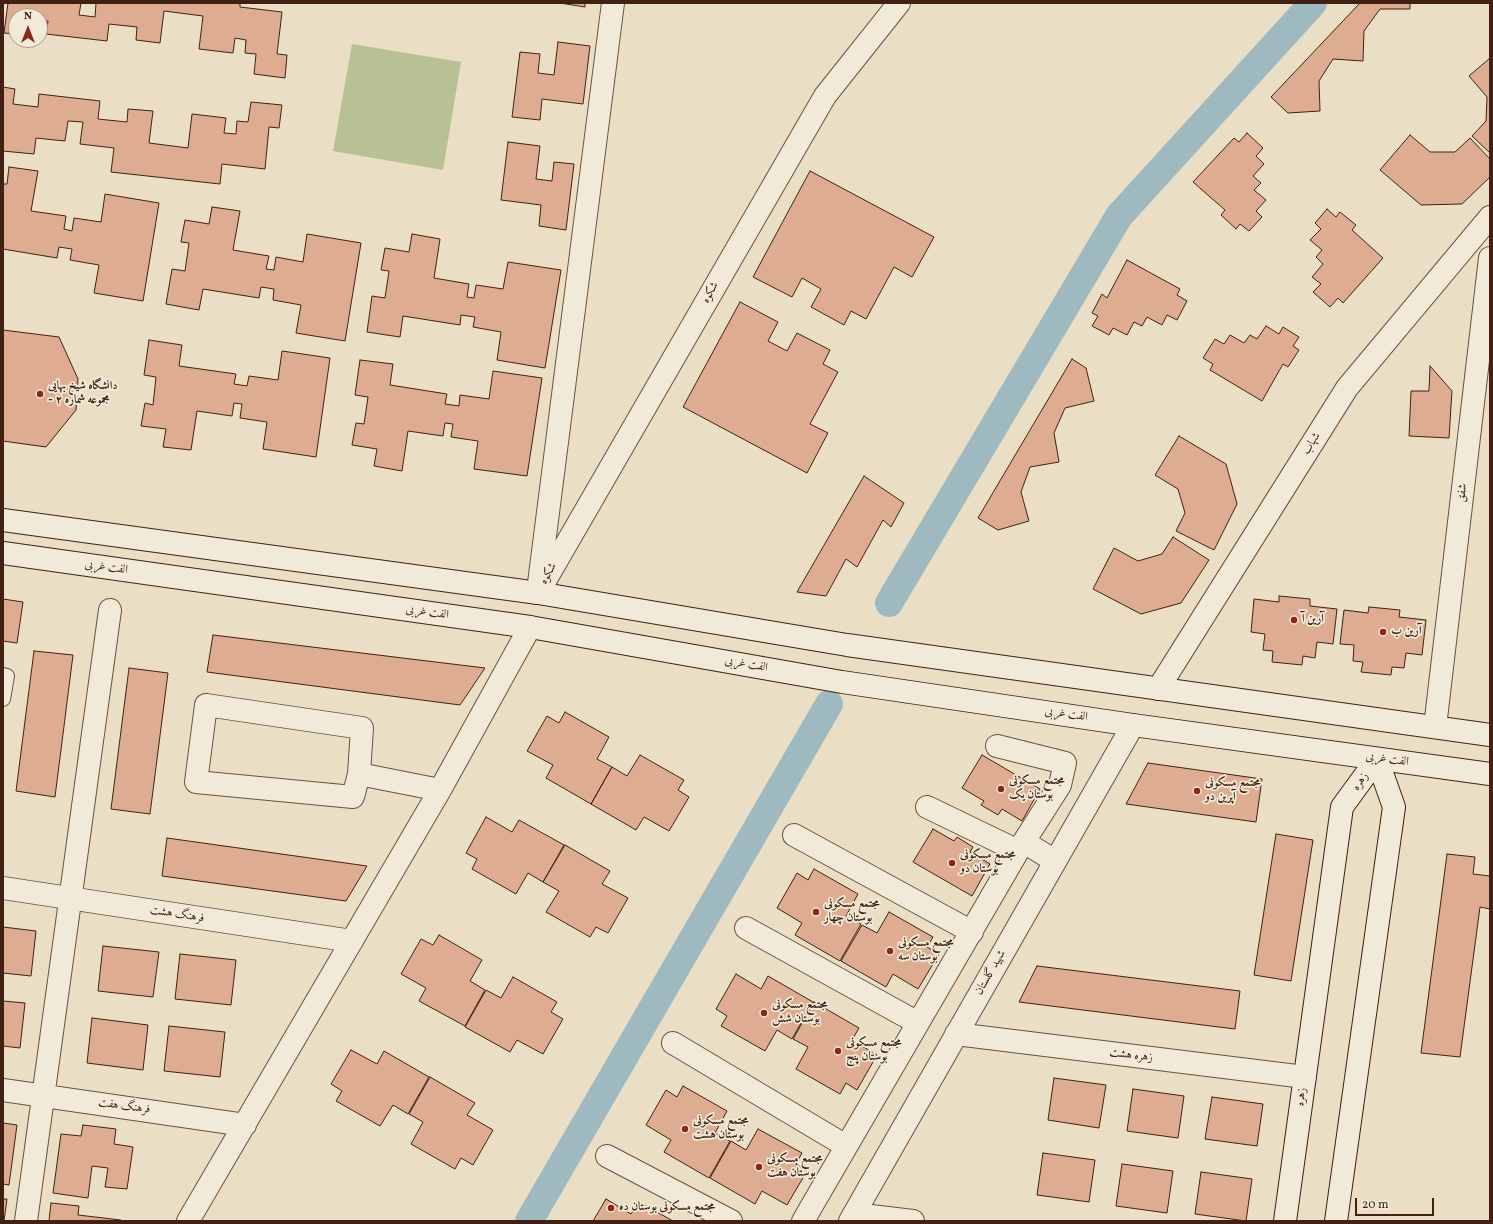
<!DOCTYPE html>
<meta charset="utf-8">
<style>
body{margin:0}
#map{position:relative;width:1493px;height:1224px;overflow:hidden;background:#eadfc5;font-family:Vollkorn,serif}
canvas{display:block}
.frame{position:absolute;inset:0;border:4px solid #412113;pointer-events:none}
.north{position:absolute;left:8px;top:8px;width:40px;height:40px;box-sizing:border-box;background:#f1ead9;border:1px solid #ab9a8a;border-radius:50%;rotate:0deg;font-size:11px;font-weight:700;line-height:16px;text-align:center;color:#412113}
.north::after{content:'';display:block;margin:auto;width:14px;height:18px;background:#8f2418;clip-path:polygon(50% 0,100% 100%,50% 72%,0 100%)}
.scale{position:absolute;left:1355px;top:1198px;width:79px;height:18px;box-sizing:border-box;border:2px solid #412113;border-top:0;padding-left:5px;font-size:12px;line-height:14px;white-space:nowrap;color:#412113;-webkit-text-stroke:3px #f1ead9;paint-order:stroke}
</style>
<div id="map">
<canvas width="1493" height="1224"></canvas>
<div class="frame"></div>
<div class="north">N</div>
<div class="scale">20 m</div>
</div>
<script>
const ctx = document.querySelector('canvas').getContext('2d');
ctx.lineJoin = 'round';
function paint(path, color) {
  ctx.fillStyle = color;
  ctx.fill(path, 'evenodd');
}
function toPath(rows) {
  const path = new Path2D();
  for (const r of rows) {
    path.moveTo(r[0], r[1]);
    for (let i = 2; i < r.length; i += 2) path.lineTo(r[i], r[i + 1]);
  }
  return path;
}
function stroke(path, color, width, dash) {
  ctx.strokeStyle = color;
  ctx.lineWidth = width;
  ctx.lineCap = dash ? 'butt' : 'round';
  ctx.setLineDash(dash || []);
  ctx.stroke(path);
}
function write(font, color, halo, rows, align = 'center') {
  ctx.font = font + ' Vollkorn,Amiri,serif';
  ctx.lineWidth = 3.5;
  ctx.setLineDash([]);
  ctx.textBaseline = 'middle';
  ctx.strokeStyle = halo;
  ctx.fillStyle = color;
  for (const [text, x, y, turn = 0] of rows) {
    ctx.save();
    ctx.translate(x, y);
    ctx.rotate((+turn || 0) * Math.PI / 180);
    ctx.textAlign = isNaN(turn) ? turn : align;
    if (halo) ctx.strokeText(text, 0, 0);
    ctx.fillText(text, 0, 0);
    ctx.restore();
  }
}
const green = toPath([
 [352,44,461,62,443,170,333,151]
]);
const canal = toPath([
 [889,603,1119,216,1313,3],
 [529,1221,829,704]
]);
const building = toPath([
 [8,3,81,3,79,15,95,17,96,3,240,3,240,7,282,12,277,54,287,55,285,78,254,74,256,54,245,53,246,40,235,38,233,53,199,49,203,16,164,11,160,43,136,40,137,27,109,24,107,41,46,34,48,21,40,21,40,16,16,16,16,34,4,33,8,3],
 [560,3,585,3,585,7,560,3],
 [1360,3,1410,3,1410,9,1380,9,1364,31,1363,61,1333,59,1319,81,1320,111,1288,113,1271,97,1360,3],
 [558,42,590,46,583,104,542,99,540,120,512,117,520,52,540,54,538,73,554,75,558,42],
 [1490,58,1490,153,1472,136,1486,121,1487,97,1469,76,1490,58],
 [3,87,15,89,13,104,38,107,39,94,100,101,98,119,127,122,128,109,153,111,149,143,188,148,192,114,226,118,224,133,236,134,237,121,248,122,251,102,282,105,279,128,269,127,265,169,222,164,220,184,111,172,114,148,80,144,83,122,68,121,65,141,36,138,34,154,3,151,3,87],
 [1247,133,1263,148,1256,156,1264,164,1253,176,1261,183,1254,190,1266,200,1256,211,1262,217,1249,231,1240,224,1236,229,1221,215,1225,210,1193,182,1234,138,1239,142,1247,133],
 [1410,135,1430,152,1455,152,1470,138,1490,159,1490,177,1462,204,1421,205,1380,170,1410,135],
 [508,142,540,146,536,179,552,181,554,162,574,164,566,230,539,226,541,205,501,200,508,142],
 [9,167,38,171,31,211,66,216,64,229,72,231,74,218,101,222,105,194,159,203,143,301,94,293,99,265,70,260,72,249,59,247,57,258,3,249,3,184,7,184,9,167],
 [810,171,934,237,912,277,894,267,866,319,851,311,844,325,811,307,821,289,802,278,792,297,753,277,810,171],
 [212,207,240,211,233,250,269,256,266,269,274,270,276,257,303,262,307,234,361,243,345,341,296,333,301,305,273,300,274,289,261,287,259,298,203,289,199,310,166,304,172,269,185,271,189,243,181,242,185,220,209,224,212,207],
 [1327,209,1336,217,1340,212,1356,225,1352,230,1383,258,1343,303,1338,298,1330,307,1313,292,1321,284,1312,277,1323,264,1316,257,1322,250,1310,240,1321,229,1315,223,1327,209],
 [412,234,440,239,434,278,469,284,467,297,474,298,476,285,503,289,508,262,561,270,545,368,497,360,501,332,473,327,475,317,461,315,460,325,403,316,400,337,367,332,372,296,385,298,389,271,381,270,385,248,409,252,412,234],
 [1127,260,1180,289,1177,295,1187,301,1177,320,1167,315,1162,325,1147,317,1142,326,1134,322,1127,335,1113,328,1109,335,1092,326,1098,316,1092,313,1102,294,1107,298,1127,260],
 [740,302,778,322,768,341,787,351,797,333,830,350,823,364,838,372,810,424,828,433,807,473,683,407,740,302],
 [1266,326,1279,334,1283,327,1299,337,1293,346,1299,350,1288,367,1283,364,1262,401,1210,370,1213,364,1203,358,1215,339,1224,344,1230,335,1244,343,1250,335,1257,339,1266,326],
 [3,330,59,337,78,379,76,410,46,447,3,441,3,330],
 [149,340,182,345,179,366,236,374,234,384,247,386,249,376,278,380,282,351,330,358,316,457,263,449,267,422,240,418,242,404,234,403,232,416,197,411,191,450,163,447,166,429,141,426,145,403,153,405,156,377,144,375,149,340],
 [1072,359,1086,368,1094,401,1065,408,1054,433,1059,462,1030,467,1021,492,1029,521,998,530,978,518,1072,359],
 [360,360,393,364,390,385,447,394,445,404,459,406,460,395,489,399,493,371,542,378,527,476,474,469,478,441,451,437,453,424,445,423,443,436,408,431,402,471,374,466,377,449,352,445,356,423,364,424,368,397,355,395,360,360],
 [1430,366,1452,391,1449,438,1409,436,1411,391,1429,391,1430,366],
 [1179,436,1226,464,1237,504,1214,550,1176,531,1185,513,1178,489,1155,475,1179,436],
 [864,476,904,503,891,527,883,520,857,567,846,559,826,596,797,592,864,476],
 [1173,537,1209,560,1181,603,1141,614,1093,589,1114,548,1138,561,1162,554,1173,537],
 [1279,596,1310,599,1310,606,1337,609,1333,644,1317,642,1315,658,1303,656,1302,665,1272,662,1273,651,1263,650,1265,634,1251,632,1254,599,1279,602,1279,596],
 [3,599,23,602,17,643,3,641,3,599],
 [1369,607,1400,610,1399,617,1426,620,1422,655,1406,653,1404,668,1392,667,1391,675,1361,672,1363,662,1353,661,1354,645,1340,644,1344,610,1368,613,1369,607],
 [213,635,485,668,460,705,207,672,213,635],
 [34,651,73,655,55,797,16,791,34,651],
 [129,668,168,673,150,814,111,809,129,668],
 [565,712,609,737,597,759,612,767,591,804,546,778,553,765,527,751,547,716,559,723,565,712],
 [640,755,684,780,678,790,689,797,669,831,644,817,636,830,591,804,612,767,627,776,640,755],
 [982,755,1040,789,1022,821,1002,809,998,815,981,805,984,801,962,788,982,755],
 [1148,763,1262,779,1256,822,1126,804,1148,763],
 [486,817,512,832,519,820,564,845,543,882,528,873,516,894,472,869,477,859,466,853,486,817],
 [933,829,954,841,957,837,973,847,970,852,990,864,972,896,913,862,933,829],
 [1276,834,1313,840,1291,981,1254,975,1276,834],
 [167,838,367,866,346,901,162,876,167,838],
 [565,845,610,871,602,884,628,898,608,933,596,927,590,937,546,912,559,891,543,882,565,845],
 [1447,854,1475,857,1473,874,1490,876,1490,909,1480,907,1460,1057,1421,1053,1447,854],
 [814,869,858,894,846,916,861,924,840,961,795,935,802,923,777,908,797,873,808,880,814,869],
 [889,912,933,937,927,947,939,954,918,989,893,974,886,987,841,961,862,925,877,933,889,912],
 [3,927,36,931,31,976,3,973,3,927],
 [439,935,482,960,470,981,485,990,465,1026,419,1001,426,988,401,974,421,939,433,945,439,935],
 [103,946,159,952,153,997,98,991,103,946],
 [180,954,236,960,231,1005,175,999,180,954],
 [1037,966,1240,991,1235,1029,1019,1002,1037,966],
 [736,974,761,989,768,976,813,1002,792,1039,777,1030,765,1051,721,1026,727,1016,716,1009,736,974],
 [513,977,557,1002,551,1012,563,1019,543,1054,517,1040,510,1052,465,1027,486,990,501,998,513,977],
 [3,1001,25,1003,20,1048,3,1046,3,1001],
 [814,1002,859,1028,852,1040,877,1055,857,1090,846,1083,840,1094,796,1069,808,1047,793,1039,814,1002],
 [92,1018,148,1025,143,1070,87,1063,92,1018],
 [169,1026,225,1032,220,1077,164,1071,169,1026],
 [351,1050,377,1064,384,1051,429,1077,408,1114,393,1105,380,1126,336,1101,342,1091,331,1084,351,1050],
 [430,1077,475,1103,467,1115,493,1130,473,1165,461,1158,455,1169,411,1144,423,1122,409,1114,430,1077],
 [1054,1078,1106,1085,1099,1128,1048,1120,1054,1078],
 [683,1086,727,1111,715,1133,730,1141,709,1178,664,1152,671,1140,646,1125,666,1090,677,1097,683,1086],
 [1133,1089,1184,1096,1178,1138,1127,1131,1133,1089],
 [1212,1097,1263,1104,1257,1146,1205,1139,1212,1097],
 [3,1123,17,1125,9,1185,3,1184,3,1123],
 [83,1125,116,1129,114,1144,133,1147,127,1189,105,1187,108,1168,92,1166,88,1198,53,1193,61,1134,81,1136,83,1125],
 [758,1129,802,1153,796,1164,807,1171,787,1205,762,1191,755,1204,710,1178,731,1141,746,1150,758,1129],
 [1043,1153,1095,1160,1089,1202,1037,1195,1043,1153],
 [1122,1164,1173,1171,1167,1213,1116,1206,1122,1164],
 [1201,1172,1252,1179,1246,1221,1195,1214,1201,1172],
 [3,1199,7,1199,4,1221,3,1221,3,1199],
 [606,1199,631,1214,639,1202,673,1221,593,1221,606,1199],
 [51,1203,79,1206,78,1215,121,1220,121,1221,49,1221,51,1203]
]);
const lane = toPath([
 [3,675,7,676,3,699]
]);
const street = toPath([
 [539,583,613,3],
 [538,593,825,96,899,3],
 [1158,689,1347,388,1490,217],
 [206,705,362,728,359,774,353,797,196,782,206,705],
 [1435,727,1490,258],
 [359,774,440,790],
 [927,807,1018,851],
 [794,835,972,932],
 [1024,842,1055,861],
 [3,888,352,941],
 [746,928,918,1023],
 [956,1034,1305,1077],
 [673,1043,846,1146],
 [3,1090,245,1125],
 [607,1156,731,1221],
 [854,1214,913,1221],
 [26,1221,110,610],
 [188,1221,440,790,530,627],
 [803,1221,1018,851,1060,785,1065,763,997,746],
 [850,1221,1133,725]
]);
const secondary = toPath([
 [3,520,538,593,847,645,1490,735],
 [3,553,530,627,842,682,1133,725,1490,774],
 [1285,1221,1342,807,1377,759],
 [1336,1221,1394,807,1377,759]
]);
const markers = [
 [40,394,4,"#8f2418"],
 [1294,620,4,"#8f2418"],
 [1383,632,4,"#8f2418"],
 [1001,789,4,"#8f2418"],
 [1197,791,4,"#8f2418"],
 [952,863,4,"#8f2418"],
 [816,912,4,"#8f2418"],
 [890,951,4,"#8f2418"],
 [764,1013,4,"#8f2418"],
 [838,1051,4,"#8f2418"],
 [685,1129,4,"#8f2418"],
 [759,1167,4,"#8f2418"],
 [611,1208,4,"#8f2418"]
];
const streetNames = [
 ["شکوه",711,293,-60],
 ["شهاب",1312,444,-58],
 ["شفق",1463,493,-83],
 ["الفت غربی",106,568,8],
 ["شکوه",549,574,-60],
 ["الفت غربی",427,613,8],
 ["الفت غربی",746,665,10],
 ["الفت غربی",1066,715,8],
 ["الفت غربی",1387,760,8],
 ["زهره",1361,782,-54],
 ["فرهنگ هشت",177,915,9],
 ["شهید گلستان",991,973,-60],
 ["زهره هشت",1131,1056,7],
 ["زهره",1302,1097,-82],
 ["فرهنگ هفت",124,1107,8]
];
const poiNames = [
 ["دانشگاه شیخ بهایی",48,387],
 ["- مجموعه شماره ۲",48,401],
 ["آرین آ",1302,620],
 ["آرین ب",1391,632],
 ["مجتمع مسکونی",1009,782],
 ["بوستان یک",1009,796],
 ["مجتمع مسکونی",1205,784],
 ["آپرین دو",1205,798],
 ["مجتمع مسکونی",960,856],
 ["بوستان دو",960,870],
 ["مجتمع مسکونی",824,905],
 ["بوستان چهار",824,919],
 ["مجتمع مسکونی",898,944],
 ["بوستان سه",898,958],
 ["مجتمع مسکونی",772,1006],
 ["بوستان شش",772,1020],
 ["مجتمع مسکونی",846,1044],
 ["بوستان پنج",846,1058],
 ["مجتمع مسکونی",693,1122],
 ["بوستان هشت",693,1136],
 ["مجتمع مسکونی",767,1160],
 ["بوستان هفت",767,1174],
 ["مجتمع مسکونی بوستان ده",619,1208]
];
paint(green, '#b8c193');
stroke(canal, '#9eb9c0', 28);
paint(building, '#deac90');
stroke(building, '#412113', 1);
stroke(lane, '#6b5040', 16);
stroke(street, '#6b5040', 24);
stroke(secondary, '#412113', 24);
stroke(lane, '#f1ead9', 14);
stroke(street, '#f1ead9', 22);
stroke(secondary, '#f1ead9', 22);
for (const [x, y, r, color] of markers) {
  const dot = new Path2D();
  dot.arc(x, y, r, 0, 2 * Math.PI);
  ctx.fillStyle = color;
  ctx.fill(dot);
  stroke(dot, '#f1ead9', 1.5);
}
write('12px', '#412113', '#f1ead9', streetNames);
write('bold 12px', '#412113', '#f1ead9', poiNames, 'left');
</script>
